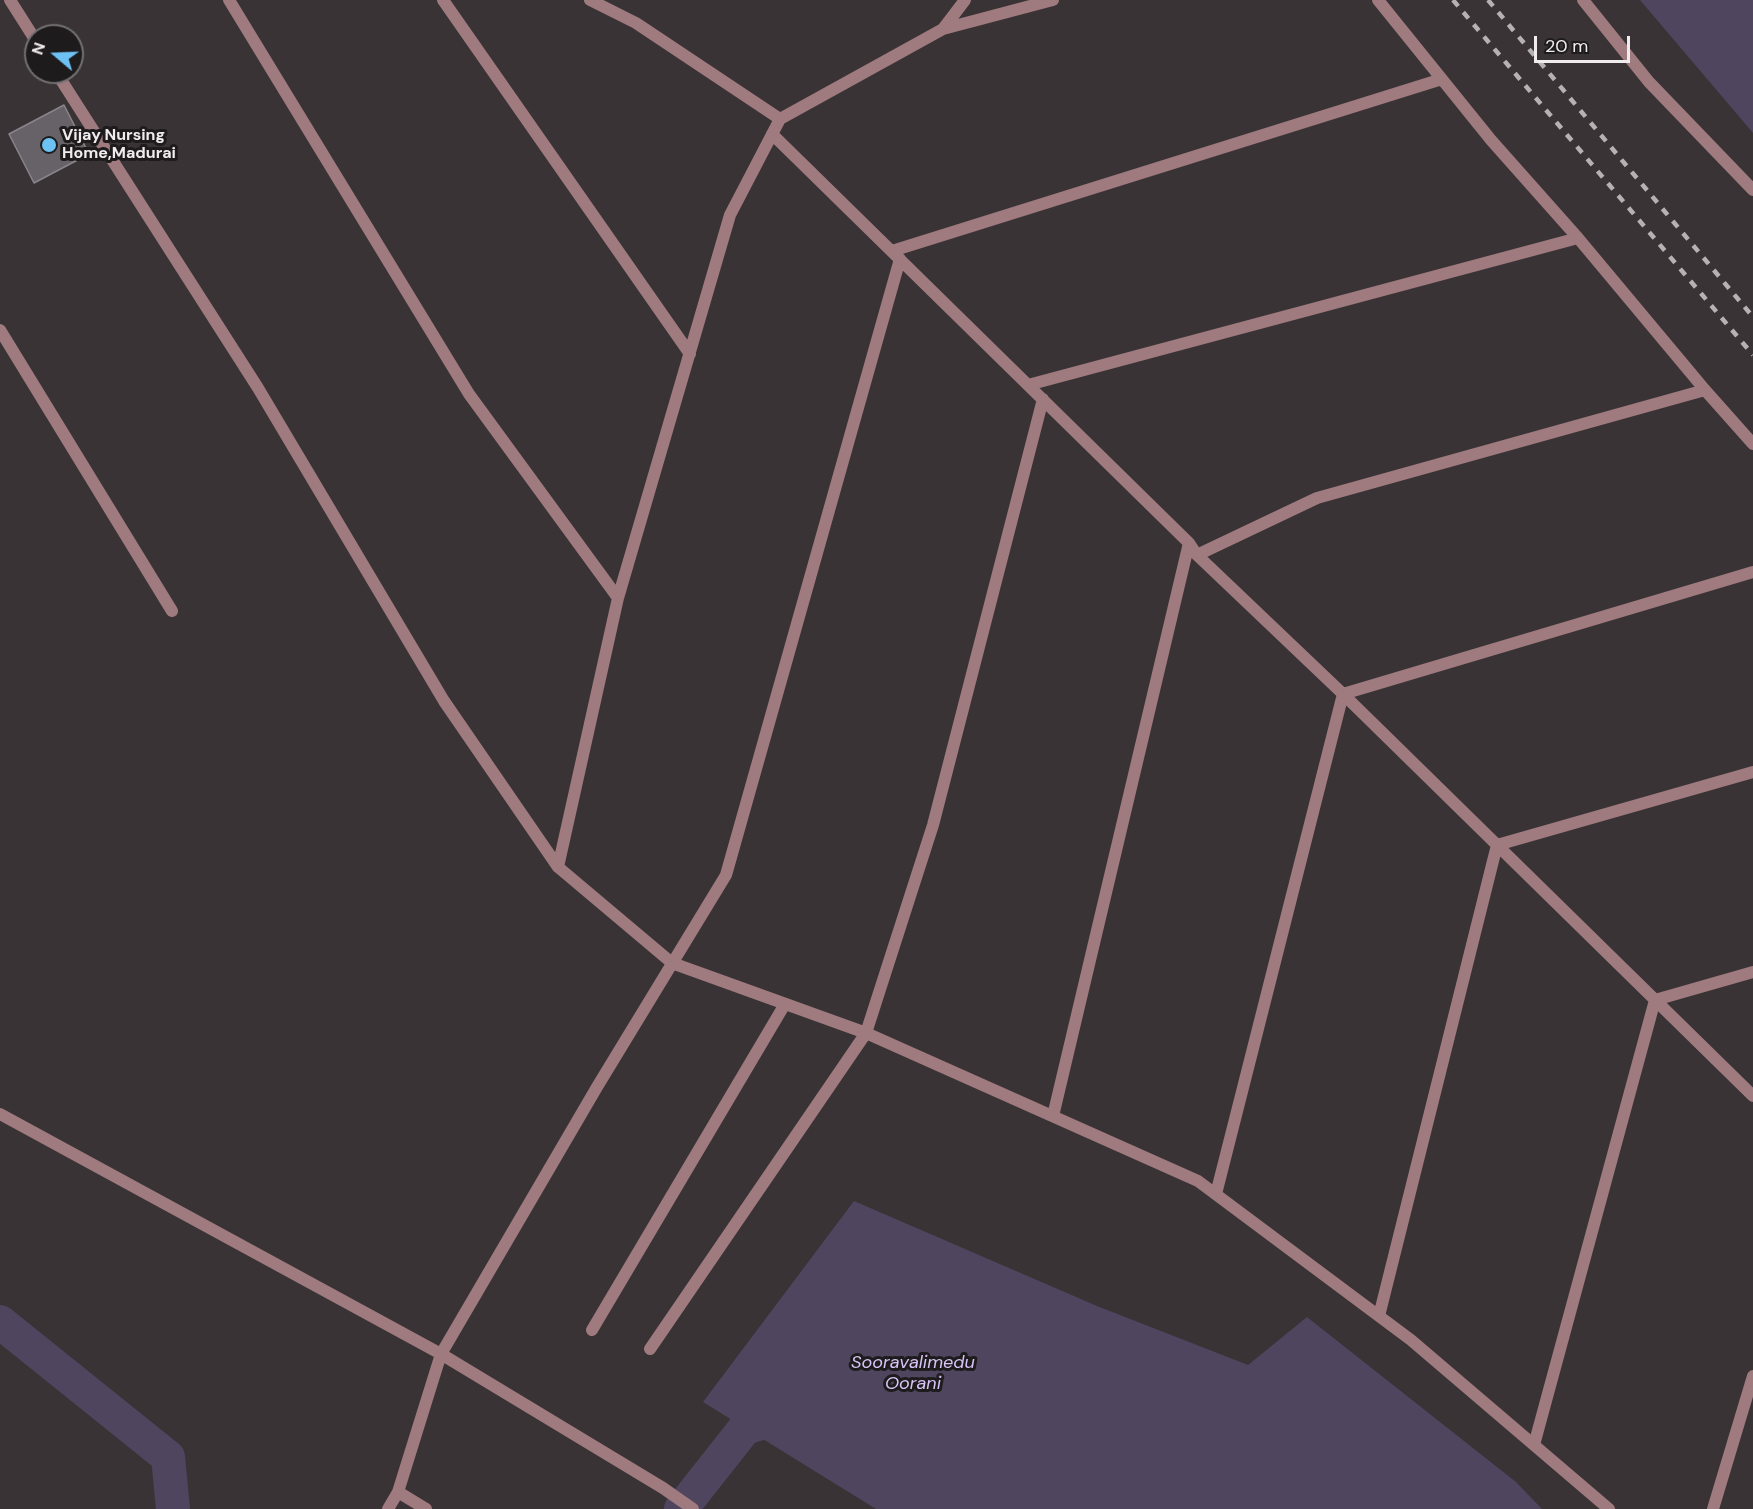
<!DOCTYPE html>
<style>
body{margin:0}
#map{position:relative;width:1753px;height:1509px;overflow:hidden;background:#393336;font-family:"DM Sans",sans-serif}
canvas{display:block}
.north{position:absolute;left:24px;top:24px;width:60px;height:60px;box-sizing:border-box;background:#1e1b1d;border:2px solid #726f71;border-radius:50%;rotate:289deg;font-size:16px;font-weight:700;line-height:24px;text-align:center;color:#f0ecee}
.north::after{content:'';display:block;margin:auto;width:21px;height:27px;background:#6dc2f3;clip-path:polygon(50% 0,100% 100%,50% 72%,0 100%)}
.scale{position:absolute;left:1534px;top:36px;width:96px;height:27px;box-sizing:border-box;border:3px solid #f0ecee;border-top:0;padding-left:8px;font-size:18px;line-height:21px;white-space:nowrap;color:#f0ecee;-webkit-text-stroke:4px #1e1b1d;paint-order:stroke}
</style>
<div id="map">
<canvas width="1753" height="1509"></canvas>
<div class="north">N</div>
<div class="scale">20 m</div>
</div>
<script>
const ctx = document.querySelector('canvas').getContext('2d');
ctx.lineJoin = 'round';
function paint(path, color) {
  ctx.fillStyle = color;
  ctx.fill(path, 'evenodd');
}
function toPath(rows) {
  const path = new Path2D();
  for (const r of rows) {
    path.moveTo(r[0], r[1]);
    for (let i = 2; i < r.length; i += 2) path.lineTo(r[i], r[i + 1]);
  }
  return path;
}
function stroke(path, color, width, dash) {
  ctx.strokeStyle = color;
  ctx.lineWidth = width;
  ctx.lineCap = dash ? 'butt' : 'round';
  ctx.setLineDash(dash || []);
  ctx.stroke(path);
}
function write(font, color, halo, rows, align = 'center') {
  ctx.font = font + ' "DM Sans",sans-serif';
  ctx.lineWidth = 6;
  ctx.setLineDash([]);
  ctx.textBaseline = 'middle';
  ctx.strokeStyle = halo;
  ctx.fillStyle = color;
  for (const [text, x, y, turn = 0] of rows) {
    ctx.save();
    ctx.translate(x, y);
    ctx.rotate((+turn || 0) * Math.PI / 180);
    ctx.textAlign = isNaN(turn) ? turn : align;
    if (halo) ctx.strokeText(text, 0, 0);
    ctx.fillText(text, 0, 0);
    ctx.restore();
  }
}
const water = toPath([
 [1640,0,1753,0,1753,133],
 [854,1201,1097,1306,1248,1365,1307,1317,1516,1482,1542,1509,876,1509,703,1402]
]);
const canal = toPath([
 [0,1322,168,1457,173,1509],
 [681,1509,745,1428,790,1414]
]);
const building = toPath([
 [64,105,89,154,34,183,9,134,64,105]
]);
const minor = toPath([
 [10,0,36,41],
 [229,0,469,394,618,598],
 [443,0,690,354],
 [590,0,636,23,780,119,730,215,618,598,558,867,672,963,866,1033,1198,1181,1411,1340,1609,1509],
 [1378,0,1491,140,1578,238,1705,390,1753,444],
 [943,29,1053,0],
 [56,72,258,388,444,701,558,867],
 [780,119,943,29,965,0],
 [772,134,1189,543,1197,555,1343,694,1753,1096],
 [892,251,1442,79],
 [0,330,172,611],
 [1028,385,1578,238],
 [1197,555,1317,498,1705,390],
 [0,1114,441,1354,663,1488,693,1509],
 [1053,1116,1189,543],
 [1216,1194,1343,694,1753,572],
 [1379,1316,1497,845,1753,772],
 [592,1330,785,1004],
 [650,1349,866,1033,933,825,1043,399],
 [1534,1445,1655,1000,1753,972],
 [398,1492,426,1509],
 [388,1509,398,1492,441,1354,597,1087,726,875,900,259],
 [1713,1509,1753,1376]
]);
const tertiary = toPath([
 [1583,0,1649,82,1753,190]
]);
const rail = toPath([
 [1453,0,1753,355],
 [1488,0,1753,317]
]);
const markers = [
 [49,145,8,"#6dc2f3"]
];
const poiNames = [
 ["Vijay Nursing",62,136],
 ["Home,Madurai",62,154]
];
const waterNames = [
 ["Sooravalimedu",913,1363],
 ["Oorani",913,1384]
];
paint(water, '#4f455f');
stroke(canal, '#4f455f', 34);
paint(building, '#676267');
stroke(building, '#8a858a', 1.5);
stroke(minor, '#9f7a7e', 12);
stroke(tertiary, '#9f7a7e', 12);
stroke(rail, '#b6b1b3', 4.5, [8, 8]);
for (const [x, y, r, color] of markers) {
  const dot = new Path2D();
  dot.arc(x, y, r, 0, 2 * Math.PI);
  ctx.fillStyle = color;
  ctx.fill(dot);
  stroke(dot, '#1e1b1d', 2);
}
write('bold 16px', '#f0ecee', '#1e1b1d', poiNames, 'left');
write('italic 18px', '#d9c4f8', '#1e1b1d', waterNames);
</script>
